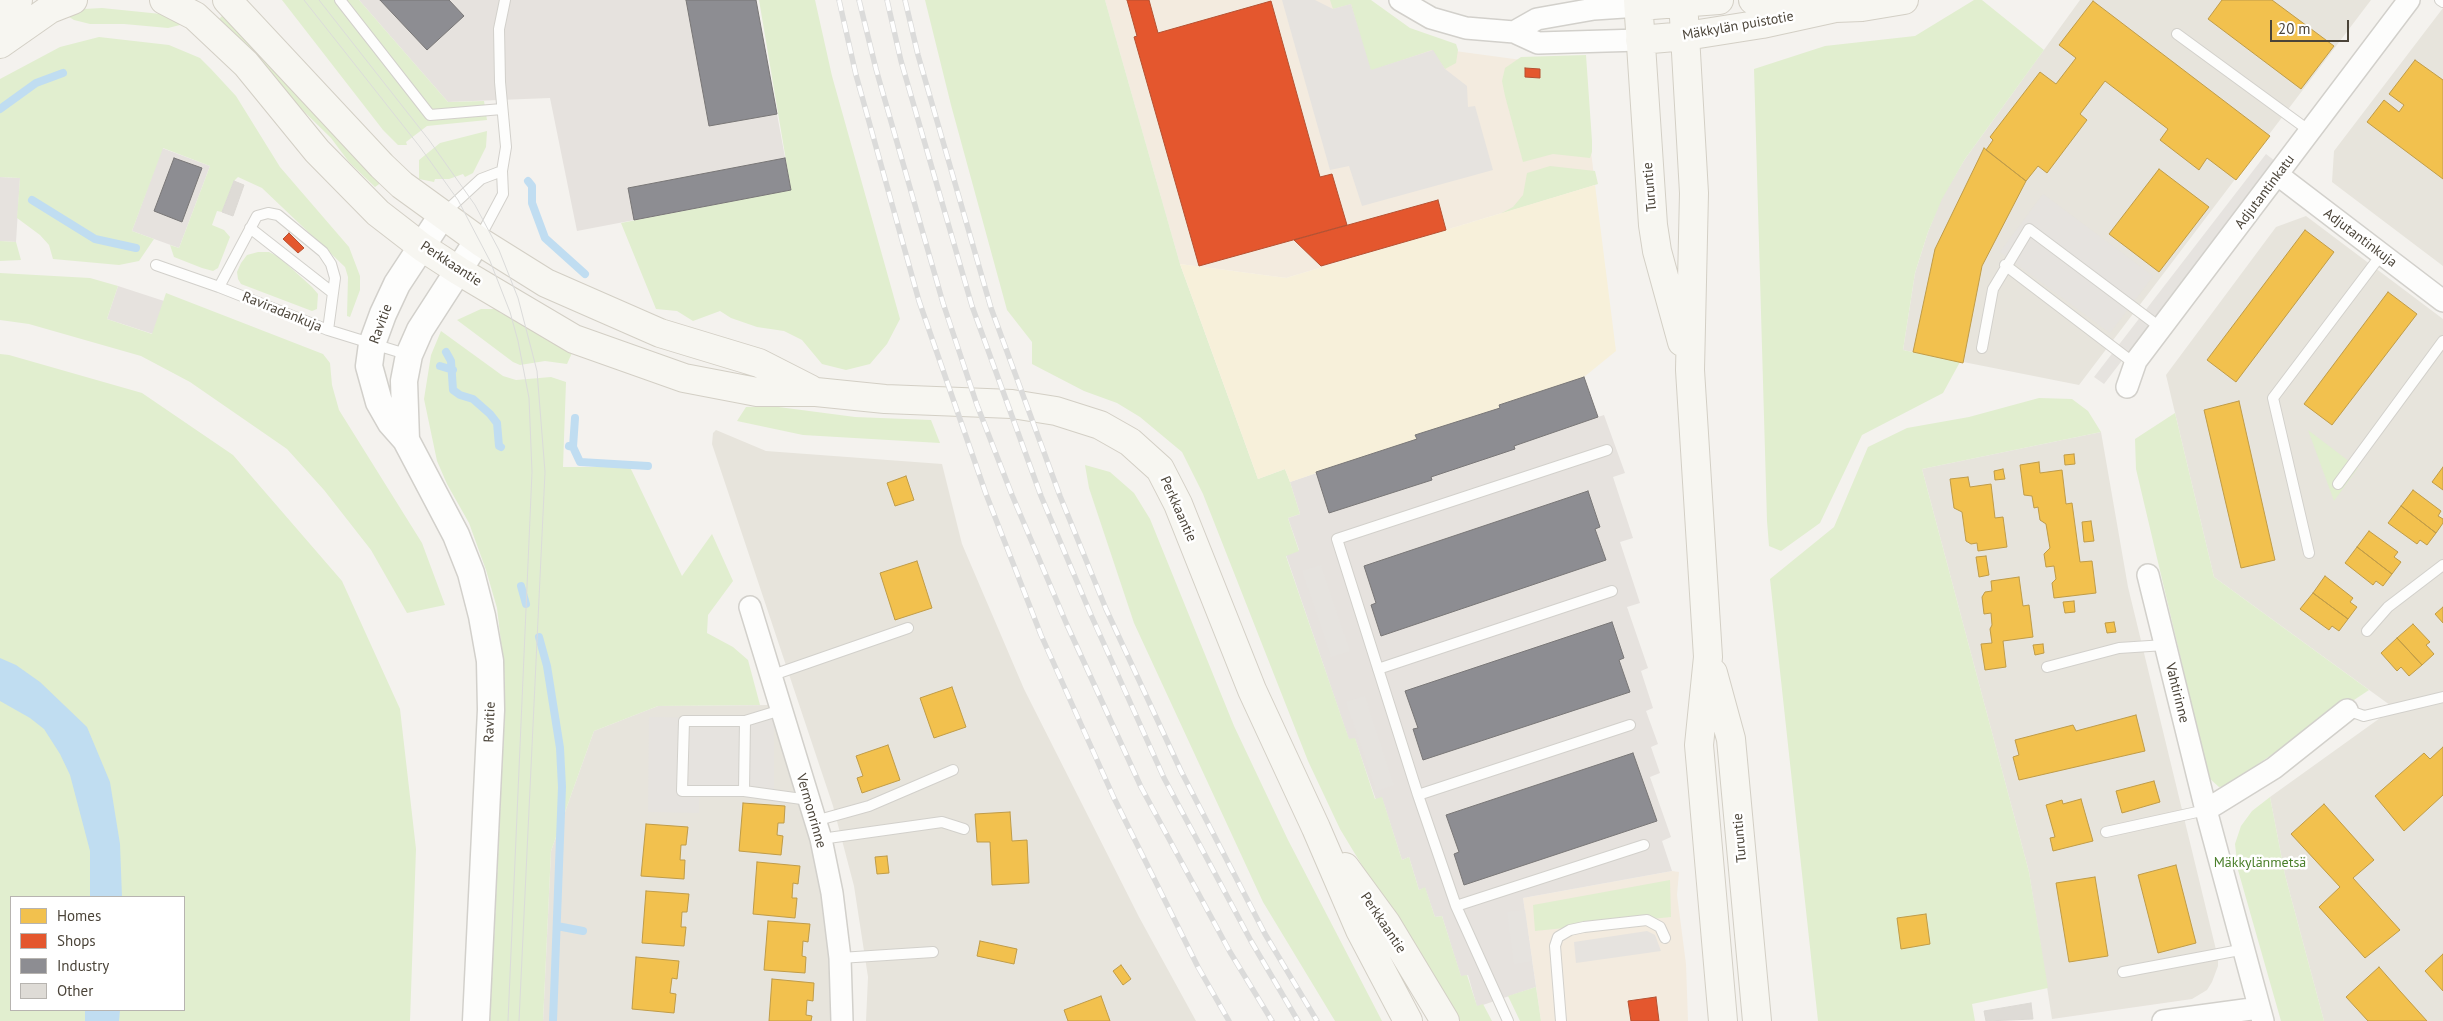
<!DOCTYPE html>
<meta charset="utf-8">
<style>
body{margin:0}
#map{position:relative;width:2443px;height:1021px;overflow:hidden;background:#f4f2ee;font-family:"PT Sans",sans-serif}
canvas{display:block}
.legend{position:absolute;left:10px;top:896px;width:175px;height:115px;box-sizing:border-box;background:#fff;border:1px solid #b7b4b0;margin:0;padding:6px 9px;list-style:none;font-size:15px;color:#4b4439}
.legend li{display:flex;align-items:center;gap:10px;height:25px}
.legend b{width:25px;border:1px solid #b7b4b0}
.scale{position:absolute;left:2270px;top:20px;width:79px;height:22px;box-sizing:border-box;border:2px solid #4b4439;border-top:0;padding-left:6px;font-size:15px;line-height:18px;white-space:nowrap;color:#4b4439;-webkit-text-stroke:4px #fff;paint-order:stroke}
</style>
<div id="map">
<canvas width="2443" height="1021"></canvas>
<ul class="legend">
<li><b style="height:14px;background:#f2c14e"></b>Homes</li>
<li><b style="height:14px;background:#e4572e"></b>Shops</li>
<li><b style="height:14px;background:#8d8d92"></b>Industry</li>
<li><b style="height:14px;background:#dedbd6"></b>Other</li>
</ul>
<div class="scale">20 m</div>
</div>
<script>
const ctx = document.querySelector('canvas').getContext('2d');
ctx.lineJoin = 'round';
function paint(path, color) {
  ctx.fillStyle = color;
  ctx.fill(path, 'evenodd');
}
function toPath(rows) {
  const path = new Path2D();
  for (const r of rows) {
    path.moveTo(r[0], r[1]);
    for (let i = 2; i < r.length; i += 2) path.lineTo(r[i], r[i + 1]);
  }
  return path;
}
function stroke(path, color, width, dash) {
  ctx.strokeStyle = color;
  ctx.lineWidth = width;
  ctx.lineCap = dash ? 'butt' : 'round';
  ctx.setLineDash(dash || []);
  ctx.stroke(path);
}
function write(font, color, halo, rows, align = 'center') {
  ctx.font = font + ' "PT Sans",sans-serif';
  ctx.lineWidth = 5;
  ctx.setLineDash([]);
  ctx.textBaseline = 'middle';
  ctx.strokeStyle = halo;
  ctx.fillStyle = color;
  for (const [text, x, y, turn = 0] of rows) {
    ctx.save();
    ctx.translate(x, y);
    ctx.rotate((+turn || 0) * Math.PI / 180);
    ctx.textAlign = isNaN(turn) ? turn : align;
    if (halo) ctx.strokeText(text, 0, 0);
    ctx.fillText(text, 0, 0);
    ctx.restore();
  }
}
const residential = toPath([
 [2080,0,2371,0,2079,385,1903,350,1915,273,1928,232,1941,199,1965,159],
 [2443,8,2443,266,2332,182,2334,151],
 [2306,216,2443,319,2443,1021,2324,1021,2285,875,2270,797,2394,708,2214,577,2166,375,2276,227],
 [716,430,766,451,942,464,962,544,1024,689,1139,917,1196,1021,866,1021,868,977,854,886,833,806,712,444,713,433],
 [2101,432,2128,587,2218,958,2218,966,2212,982,2207,990,2192,999,2052,1019,2029,872,1922,469],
 [773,705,812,833,830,940,831,1021,543,1021,551,851,594,731,658,706]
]);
const commercial = toPath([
 [1105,0,1367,0,1400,34,1455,51,1581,68,1595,185,1286,278,1180,264],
 [1672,871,1679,872,1677,895,1686,964,1688,1021,1541,1021,1523,898]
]);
const industrial = toPath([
 [359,0,756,0,791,190,577,231,550,98,448,102],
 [162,148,210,166,179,248,132,231],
 [0,177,20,178,16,242,0,241],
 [118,286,164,301,153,334,107,319],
 [1584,377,1598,417,1604,415,1625,473,1613,477,1633,538,1620,542,1640,603,1627,607,1648,668,1641,671,1653,708,1646,711,1658,744,1651,747,1660,773,1650,777,1671,837,1662,841,1672,871,1523,898,1536,987,1477,1007,1468,975,1461,977,1442,916,1435,917,1425,888,1419,890,1409,857,1402,860,1382,798,1376,800,1355,739,1349,740,1286,555,1299,550,1288,518,1300,514,1290,482,1416,439,1415,435]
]);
const green = toPath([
 [282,0,359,0,448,102,484,101,487,120,427,126,406,142,407,145,398,145,383,130],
 [759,0,815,0,832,76,900,319,887,344,870,364,846,370,822,364,802,340,784,331,757,327,731,318,720,311,693,321,677,311,656,309,621,223,791,190],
 [925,0,1105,0,1180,264,1258,479,1285,469,1290,482,1300,514,1288,518,1299,551,1286,556,1349,739,1355,738,1375,799,1382,797,1402,860,1409,857,1419,890,1425,887,1435,917,1442,916,1461,976,1467,975,1477,1006,1483,1004,1492,1021,1456,1021,1340,829,1308,761,1203,494,1182,452,1140,417,1117,403,1084,391,1032,364,1032,342,1007,310,951,105],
 [1330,0,1371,0,1410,28,1456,44,1458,50,1456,63,1445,69,1432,50,1370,71,1351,4,1333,9],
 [1974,0,1982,0,2044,50,1965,159,1942,199,1928,232,1915,273,1903,350,1960,362,1943,393,1862,435,1820,523,1781,551,1769,546,1767,521,1754,69,1825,46,1915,36],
 [102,8,161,14,182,22,180,25,168,28,124,24,90,24,74,20,66,15,84,9],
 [223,15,382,182,375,187,349,162,331,138,278,86,217,21],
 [99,37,169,45,200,58,211,69,236,96,280,167,349,247,360,276,360,290,350,317,347,316,348,277,345,267,262,188,238,177,234,181,222,212,217,211,212,225,224,230,230,237,218,268,213,271,202,268,174,257,170,245,179,248,210,166,163,148,132,231,154,239,139,261,119,265,53,259,49,245,40,235,17,218,20,178,0,177,0,79,60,47],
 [1586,55,1592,141,1592,152,1590,158,1553,154,1523,162,1505,96,1502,81,1505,68,1521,57],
 [487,131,486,147,473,173,465,177,463,174,449,179,435,179,434,182,419,179,419,160,440,143],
 [1550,166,1595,171,1598,184,1500,214,1513,207,1523,195,1527,173],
 [0,241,16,242,21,260,0,261],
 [258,252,269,252,279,257,312,287,318,294,317,309,312,311,241,284,238,279,237,272,241,263,247,255],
 [0,273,90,278,118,286,107,319,152,334,166,293,323,354,330,363,332,385,339,410,422,543,445,605,407,613,371,550,324,490,287,449,190,382,141,356,29,324,0,320],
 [481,309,499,309,500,313,519,320,535,333,538,329,572,353,567,364,545,361,520,365,513,362,457,320],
 [441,331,503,376,516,380,551,377,566,382,563,467,630,467,682,576,712,534,733,581,708,615,707,633,733,647,748,660,760,705,658,706,594,731,551,851,543,1021,490,1021,505,707,504,668,497,608,486,570,469,523,447,484,437,461,424,399,431,355],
 [0,354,9,355,142,393,233,455,342,581,400,709,416,849,410,1021,0,1021],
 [11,897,184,897,184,1010,11,1010],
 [2039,398,2072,399,2088,411,2101,432,1922,469,2029,872,2048,988,1972,1004,1975,1021,1818,1021,1770,579,1834,527,1868,447,1907,428,1969,417],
 [771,406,855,417,931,420,940,443,803,435,737,421,746,407],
 [2175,413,2214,577,2369,690,2258,764,2234,785,2219,787,2209,778,2136,469,2135,439],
 [2308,430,2358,468,2334,501],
 [1085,465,1110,472,1134,493,1150,519,1234,726,1288,840,1382,1021,1335,1021,1263,902,1134,623,1089,488],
 [2270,797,2285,875,2324,1021,2281,1021,2238,870,2235,844,2241,826,2252,811],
 [1670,880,1671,917,1535,931,1533,905],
 [1536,987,1541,1021,1520,1021,1508,996]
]);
const sand = toPath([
 [1595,185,1616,351,1584,377,1500,405,1500,408,1416,436,1417,439,1290,482,1285,469,1258,479,1180,264,1286,278]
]);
const parking = toPath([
 [1282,0,1315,0,1333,9,1351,4,1371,70,1433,50,1445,69,1467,86,1468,107,1475,106,1493,170,1362,206,1349,166,1330,170],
 [2266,154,2275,161,2104,384,2094,377],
 [2043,194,2153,276,2110,333,2000,252],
 [1321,565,1350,651,1331,657,1302,571],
 [1365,696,1394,785,1376,791,1346,702],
 [649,717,774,719,774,790,699,790,699,813,648,812],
 [1525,910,1532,961,1514,964,1507,912],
 [1647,931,1655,935,1661,951,1576,963,1574,942]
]);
const water = toPath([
 [0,658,16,665,40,682,87,727,110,782,120,844,122,897,90,897,90,851,70,775,60,754,44,729,30,718,0,701],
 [85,1010,120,1010,119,1021,85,1021]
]);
const homes = toPath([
 [2222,0,2272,0,2334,46,2301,89,2208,19,2222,0],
 [2093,1,2270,136,2236,180,2207,158,2199,170,2160,140,2168,129,2105,81,2080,114,2087,120,2047,173,2038,166,2026,181,1986,150,1993,140,1990,137,2040,72,2056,84,2076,58,2059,45,2093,1],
 [2415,60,2443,80,2443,179,2367,122,2384,100,2399,112,2404,105,2389,94,2415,60],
 [1984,148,2026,181,1982,266,1963,363,1913,352,1935,249,1984,148],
 [2159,169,2209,207,2159,272,2109,234,2159,169],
 [2305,230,2334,252,2236,382,2207,360,2305,230],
 [2388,292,2417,314,2332,425,2304,404,2388,292],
 [2239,401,2275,560,2241,568,2204,410,2239,401],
 [2074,454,2075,464,2065,465,2064,455,2074,454],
 [2039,462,2040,473,2062,470,2066,504,2072,503,2080,562,2092,561,2096,593,2054,598,2052,583,2056,579,2054,566,2046,567,2044,554,2050,548,2046,524,2040,520,2038,507,2034,508,2032,496,2024,495,2020,465,2039,462],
 [2443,467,2443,490,2432,482,2443,467],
 [2003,469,2005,479,1995,480,1994,471,2003,469],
 [906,476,914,500,895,506,887,483,906,476],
 [1968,477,1970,487,1991,484,1995,518,2003,517,2007,547,1978,551,1977,543,1971,544,1966,541,1962,512,1954,508,1950,479,1968,477],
 [2413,490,2441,511,2438,516,2443,519,2443,523,2436,533,2401,506,2413,490],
 [2401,506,2436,533,2427,545,2420,540,2417,544,2388,523,2401,506],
 [2091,521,2094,541,2084,542,2082,522,2091,521],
 [2369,531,2398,552,2394,557,2401,562,2392,574,2357,547,2369,531],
 [2357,547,2392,574,2383,586,2376,581,2373,585,2345,563,2357,547],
 [1986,556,1989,575,1979,577,1976,557,1986,556],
 [917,561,932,608,895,620,880,573,917,561],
 [2325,576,2353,598,2350,602,2357,607,2348,619,2313,593,2325,576],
 [2019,577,2023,606,2029,605,2033,637,2003,641,2006,667,1985,670,1981,644,1992,643,1990,629,1992,625,1991,613,1984,614,1982,597,1985,592,1992,591,1991,581,2019,577],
 [2313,593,2348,619,2339,631,2332,626,2329,630,2300,609,2313,593],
 [2074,601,2075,612,2065,613,2063,602,2074,601],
 [2443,607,2443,623,2435,614,2443,607],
 [2114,622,2116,632,2107,633,2105,623,2114,622],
 [2413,624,2430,642,2426,645,2434,654,2422,665,2397,638,2413,624],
 [2397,638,2422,665,2409,676,2401,667,2397,671,2381,653,2397,638],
 [2043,644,2044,653,2035,655,2033,645,2043,644],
 [952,687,966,727,934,738,920,698,952,687],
 [2136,715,2145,751,2019,780,2013,757,2019,755,2015,740,2073,725,2076,731,2136,715],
 [888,745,900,780,862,793,857,778,863,776,856,756,888,745],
 [2443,747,2443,795,2404,831,2375,796,2424,753,2430,759,2443,747],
 [2154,781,2160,802,2122,813,2116,791,2154,781],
 [2081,799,2093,841,2053,851,2050,838,2055,837,2046,805,2062,800,2063,804,2081,799],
 [743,803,785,806,784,823,778,823,777,835,783,836,781,855,739,851,743,803],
 [2324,804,2374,860,2353,878,2400,930,2365,958,2319,907,2340,887,2291,834,2324,804],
 [1010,812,1012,841,1027,840,1029,883,992,885,990,842,977,842,975,814,1010,812],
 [646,824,688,827,686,845,681,845,680,860,685,860,684,879,641,876,646,824],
 [887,856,889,873,877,874,875,857,887,856],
 [757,862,800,866,798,884,793,883,792,898,797,898,795,918,753,914,757,862],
 [2176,865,2196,943,2158,953,2138,875,2176,865],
 [2095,877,2108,956,2069,962,2056,883,2095,877],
 [646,891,689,894,687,912,682,912,681,927,686,927,684,946,642,943,646,891],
 [1926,914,1930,944,1901,949,1897,918,1926,914],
 [768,921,810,924,808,942,803,941,802,956,806,957,805,973,764,970,768,921],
 [980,941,1017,949,1014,964,977,956,980,941],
 [2443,954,2443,991,2425,971,2443,954],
 [636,957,679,961,677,979,672,978,670,993,676,994,674,1013,632,1009,636,957],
 [1121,965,1131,979,1123,985,1113,971,1121,965],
 [2379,967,2400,991,2427,1021,2368,1021,2346,997,2379,967],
 [772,979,814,983,813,1001,807,1000,806,1015,812,1016,811,1021,769,1021,772,979],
 [1101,996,1110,1021,1068,1021,1064,1010,1101,996]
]);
const shops = toPath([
 [1127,0,1149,0,1158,33,1271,1,1320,177,1332,174,1347,225,1199,266,1134,37,1137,36,1127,0],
 [1525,68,1540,69,1540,78,1525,77,1525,68],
 [1438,200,1446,230,1321,266,1294,240,1438,200],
 [289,233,304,248,298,253,283,239,289,233],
 [1656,997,1659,1021,1631,1021,1628,1001,1656,997]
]);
const industry = toPath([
 [380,0,449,0,464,16,427,50,380,0],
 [686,0,756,0,777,114,709,126,686,0],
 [174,158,202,168,182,222,154,211,174,158],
 [785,158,791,190,634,220,628,188,785,158],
 [1584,377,1598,417,1514,446,1515,449,1431,477,1432,480,1329,513,1316,472,1417,439,1415,435,1500,408,1499,405,1584,377],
 [1588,491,1600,527,1595,529,1606,560,1381,636,1371,605,1376,603,1364,566,1588,491],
 [1612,622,1624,658,1619,660,1630,692,1423,760,1413,729,1418,728,1405,691,1612,622],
 [1633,753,1657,821,1464,885,1454,854,1459,852,1446,815,1633,753]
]);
const stream = toPath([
 [0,109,36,83,63,73],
 [528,181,532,186,532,203,545,238,585,274],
 [32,200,95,239,136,248],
 [446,352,451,361,453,390,460,395,473,399,490,414,497,423,499,446,501,447],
 [440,366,453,370],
 [569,446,573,447,580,462,648,466],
 [573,447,575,418],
 [521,586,526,604],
 [539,637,547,666,560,748,562,787,553,1021],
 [557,926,583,931]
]);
const building = toPath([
 [234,181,244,185,233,216,222,212,234,181],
 [2031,1003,2033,1019,1986,1021,1984,1011,2031,1003]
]);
const service = toPath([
 [340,0,430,115,502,109],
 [2440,0,2443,2],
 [2177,34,2311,132],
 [443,214,481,179,502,171],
 [250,228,333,293],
 [479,239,503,194,502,171,506,147,500,82,499,29,505,0],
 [156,265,219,287,328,330,409,355],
 [2005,265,2135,364],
 [219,287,257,216,268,213,278,215,323,252,331,264,335,278,328,330],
 [1982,348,1993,289,2029,229,2161,328],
 [2338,484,2443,341],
 [2309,553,2273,398,2381,255],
 [2367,631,2388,607,2443,565],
 [2047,667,2119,648,2165,645],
 [1378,669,1612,591],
 [770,676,908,628],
 [2347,710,2364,716,2443,697],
 [745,721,744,791,682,791,684,721,745,721,781,710],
 [744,791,809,800],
 [1418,795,1630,725],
 [815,821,869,806,953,770],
 [2106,832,2206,810],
 [821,839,942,822,964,829],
 [1456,906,1644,845],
 [840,958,933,952],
 [2123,972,2245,949],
 [1508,1021,1456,906,1418,795,1337,539,1607,450],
 [1561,1021,1555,946,1558,937,1570,930,1584,927,1647,920,1660,927,1665,938]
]);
const minor = toPath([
 [1400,0,1431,18,1466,28,1514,32,1538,43,1640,40],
 [1514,32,1537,19,1594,9,1639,6],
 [2278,175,2443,301],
 [2127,387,2136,361,2409,0],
 [2148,575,2206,810,2263,1021],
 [750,607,821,839,832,893,840,958,842,1021],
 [2206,810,2274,768,2347,710],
 [2163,1021,2259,1008]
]);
const tertiary = toPath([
 [443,214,397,284,383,314,372,344,369,366,379,402,391,423,406,440,456,535,471,573,482,616,490,661,491,710,476,1021],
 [406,440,404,381,409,355,420,330,478,240]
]);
const secondary = toPath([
 [164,0,195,16,246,64,317,151,378,213,422,247,459,271,574,339,684,378,757,392,816,392,885,399,1012,404,1056,411,1100,425,1130,442,1160,469,1178,504,1252,690,1316,828,1360,930,1408,1021],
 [227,0,382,166,402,185,482,243,546,283,660,333,759,363,810,389],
 [1638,0,1653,225,1657,251,1682,342],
 [1683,0,1694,193,1690,370,1708,657,1699,745,1723,1021],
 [1753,0,1835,8,1862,7,1904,0],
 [1639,6,1719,0],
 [0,18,18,0],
 [1640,40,1686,36,1762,24,1835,8],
 [0,44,50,9,73,0],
 [1713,673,1731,739,1757,1021],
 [1345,867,1386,923,1445,1021]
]);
const tram = toPath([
 [304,0,420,147,458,200,490,261,510,312,518,341,529,398,532,472,508,1021],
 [319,0,429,140,475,205,499,250,518,298,537,371,545,472,519,1021]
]);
const rail = toPath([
 [839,0,856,75,919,301,986,494,1041,635,1114,798,1198,967,1229,1021],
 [859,0,876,69,943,303,977,405,1012,495,1067,625,1141,787,1230,952,1272,1021],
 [887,0,901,61,972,306,1041,496,1091,615,1164,778,1251,941,1298,1021],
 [905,0,918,55,991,308,1060,496,1106,609,1181,771,1265,934,1317,1021]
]);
const streetNames = [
 ["Mäkkylän puistotie",1738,26,-10],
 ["Turuntie",1650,187,-95],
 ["Adjutantinkatu",2265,192,-53],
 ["Adjutantinkuja",2360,238,37],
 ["Perkkaantie",451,264,33],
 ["Raviradankuja",282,312,22],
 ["Ravitie",381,324,-70],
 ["Perkkaantie",1178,509,66],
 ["Vahtirinne",2177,693,76],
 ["Ravitie",490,722,-88],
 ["Vermonrinne",811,811,74],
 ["Turuntie",1740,838,-95],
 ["Perkkaantie",1383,923,56]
];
const parkNames = [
 ["Mäkkylänmetsä",2260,863]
];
paint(residential, '#e7e4dc');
paint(commercial, '#f3ebdf');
paint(industrial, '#e6e2de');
paint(green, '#e1eecf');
paint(sand, '#f7f0da');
paint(parking, '#e6e3df');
paint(water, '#c0ddf1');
paint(homes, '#f2c14e');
stroke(homes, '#c09c48', 1);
paint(shops, '#e4572e');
stroke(shops, '#b65131', 1);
paint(industry, '#8d8d92');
stroke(industry, '#797777', 1);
stroke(stream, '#c0ddf1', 8);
paint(building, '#dedbd6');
stroke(building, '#dcd9d4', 1);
stroke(service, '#d2d0cb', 12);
stroke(minor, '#d2d0cb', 24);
stroke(tertiary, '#d2d0cb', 29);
stroke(secondary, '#d3cfc5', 30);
stroke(service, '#fdfdfc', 10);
stroke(minor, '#fdfdfc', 21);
stroke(tertiary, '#fdfdfc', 26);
stroke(secondary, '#f7f6f1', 28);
stroke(tram, '#dbdbda', 1);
stroke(rail, '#dbdbda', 5.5);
stroke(rail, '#fff', 4, [11]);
write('14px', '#4b4439', '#fff', streetNames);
write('14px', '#4a7f2a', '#fff', parkNames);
</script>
